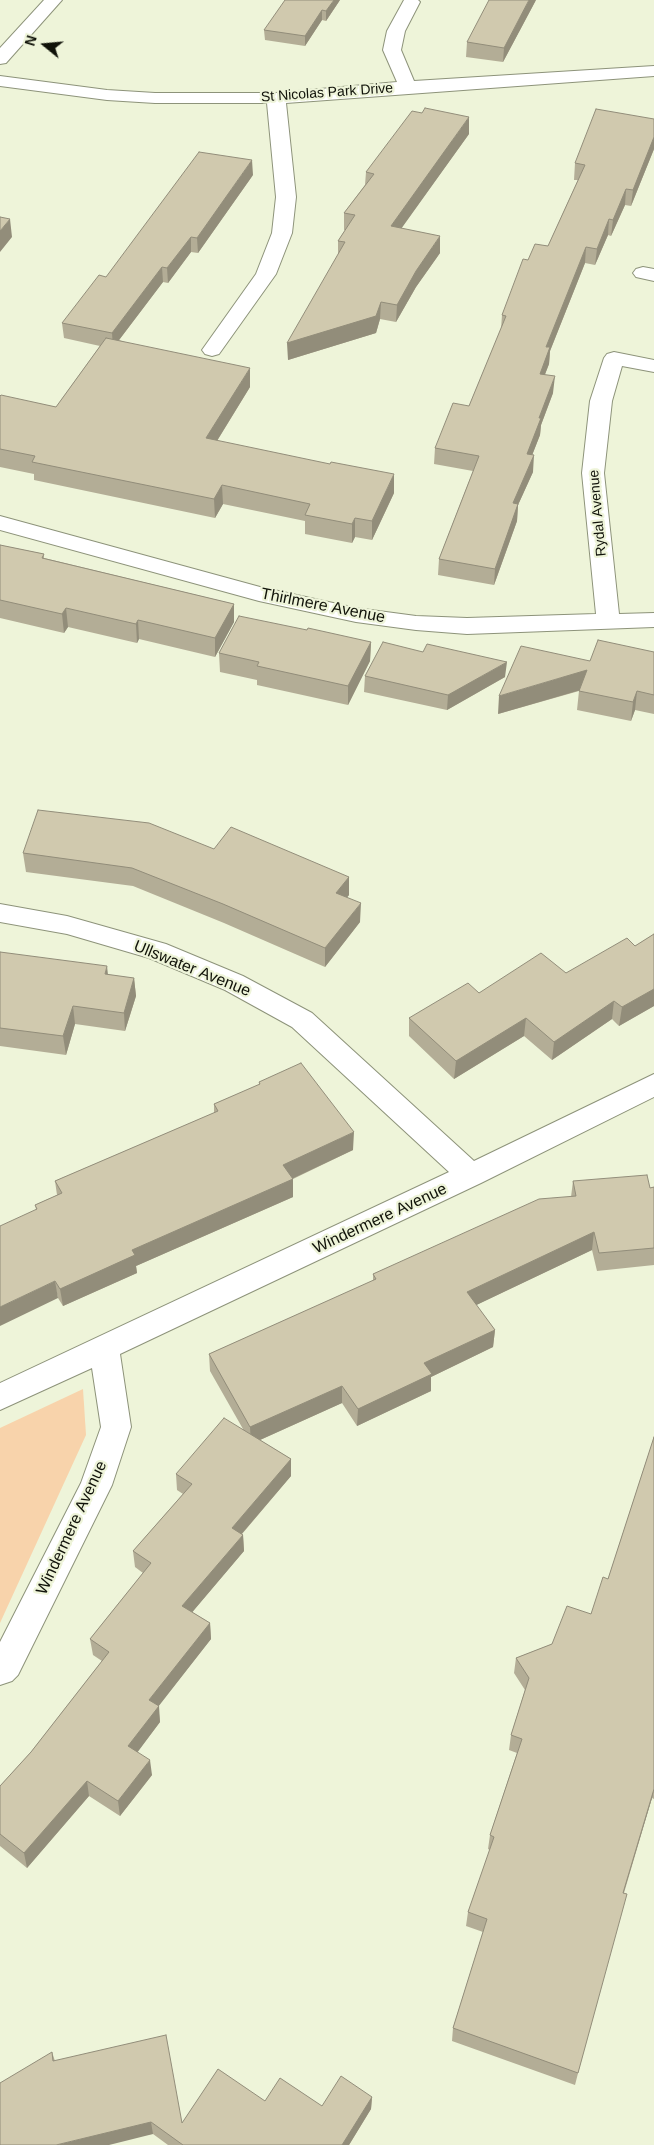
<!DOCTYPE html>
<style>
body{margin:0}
#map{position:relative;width:654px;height:2145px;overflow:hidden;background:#eef4d9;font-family:Arial,sans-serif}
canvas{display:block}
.north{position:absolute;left:20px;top:20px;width:50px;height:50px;-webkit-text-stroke:4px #eef4d9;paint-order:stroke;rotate:287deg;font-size:14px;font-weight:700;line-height:20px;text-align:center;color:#101209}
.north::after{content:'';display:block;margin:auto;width:18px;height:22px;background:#101209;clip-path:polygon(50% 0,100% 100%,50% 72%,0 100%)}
</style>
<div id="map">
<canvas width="654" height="2145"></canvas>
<div class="north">N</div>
</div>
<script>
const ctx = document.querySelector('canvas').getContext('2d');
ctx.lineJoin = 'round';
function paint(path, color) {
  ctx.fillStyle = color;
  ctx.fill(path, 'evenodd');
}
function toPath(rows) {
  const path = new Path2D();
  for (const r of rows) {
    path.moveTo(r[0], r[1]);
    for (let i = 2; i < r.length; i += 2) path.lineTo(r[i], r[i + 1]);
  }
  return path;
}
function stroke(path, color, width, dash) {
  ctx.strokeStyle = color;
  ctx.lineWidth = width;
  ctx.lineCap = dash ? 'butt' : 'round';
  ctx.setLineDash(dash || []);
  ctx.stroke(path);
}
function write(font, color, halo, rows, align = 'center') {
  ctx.font = font + ' Arial,sans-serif';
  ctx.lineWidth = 4.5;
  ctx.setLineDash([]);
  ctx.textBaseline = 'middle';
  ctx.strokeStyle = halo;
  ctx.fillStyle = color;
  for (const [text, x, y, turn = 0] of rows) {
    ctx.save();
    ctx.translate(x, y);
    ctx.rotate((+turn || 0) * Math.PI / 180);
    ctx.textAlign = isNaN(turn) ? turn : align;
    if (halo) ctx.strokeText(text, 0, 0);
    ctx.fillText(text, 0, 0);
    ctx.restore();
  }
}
const green = toPath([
 [83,1389,86,1435,0,1623,0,1428]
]);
const minor = toPath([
 [44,0,62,0,6,63,0,64,0,48,44,0],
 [404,0,418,0,420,2,405,31,401,50,414,81,654,66,654,76,286,103,296,197,292,233,276,274,219,354,212,356,205,354,202,350,256,274,272,233,276,197,267,103,155,103,107,100,0,86,0,76,107,90,155,93,276,93,397,82,383,50,387,31,404,0],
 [643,267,654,269,654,281,636,277,633,273,636,269,643,267],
 [614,352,654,360,654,372,622,366,612,401,604,473,619,614,654,613,654,627,467,634,416,630,356,622,259,601,0,530,0,516,260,587,356,608,416,616,467,618,596,614,582,473,590,401,604,358,607,354,614,352],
 [0,904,67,916,166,944,243,976,312,1013,474,1161,654,1074,654,1097,481,1183,120,1354,131,1427,112,1485,18,1675,12,1681,0,1685,0,1642,81,1483,101,1427,92,1368,0,1410,0,1383,449,1172,292,1027,225,990,149,958,67,934,0,922,0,904]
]);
const wall = toPath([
 [340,0,326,21,322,20,305,46,265,40,264,30],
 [536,0,503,62,466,57,467,42],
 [654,119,654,149,631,206,625,205,611,236,608,235,595,265,585,263,550,351,549,364,545,374,553,393,541,425,540,435,532,455,533,472,518,505,517,521,494,585,438,575,439,559,473,471,434,464,435,448,469,406,501,329,502,315,528,260,548,246,578,180,574,180,575,163],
 [469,134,401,228,440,253,416,287,396,322,380,319,376,333,288,360,338,256,338,241,345,230,344,230,344,213,365,185,366,172],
 [253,175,198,253,191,252,168,283,163,282,119,340,250,387,217,441,394,493,372,540,355,537,352,543,305,534,305,521,223,504,215,518,34,480,34,474,0,467,0,396,56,407,100,346,64,338,62,323,106,277],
 [0,545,44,554,44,558,234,604,234,622,215,657,139,639,137,643,68,627,64,633,0,618],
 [307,630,371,642,370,661,348,705,257,685,257,680,220,672,219,653],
 [654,652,654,714,635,710,631,721,577,710,579,691,498,714,590,661],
 [365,676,505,677,447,710,364,692],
 [214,849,349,877,349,895,347,897,360,922,325,967,224,923,133,886,26,872,23,853],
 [654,934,654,1006,619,1026,612,1019,552,1060,524,1036,454,1079,409,1036,409,1018,479,993,566,973,635,946],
 [0,952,108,975,134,978,136,996,125,1031,75,1024,66,1055,0,1046],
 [259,1082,353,1150,293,1179,293,1197,136,1266,137,1273,63,1306,58,1298,35,1205,57,1195,55,1181,214,1113,214,1104,259,1085],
 [573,1181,650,1188,654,1187,654,1265,597,1271,592,1250,476,1305,495,1330,493,1347,431,1377,431,1391,357,1426,342,1403,260,1440,291,1459,291,1476,242,1534,243,1535,244,1551,192,1612,210,1623,211,1639,158,1706,160,1722,137,1752,152,1775,120,1816,89,1796,27,1868,0,1846,0,1786,31,1752,102,1661,93,1655,90,1639,143,1573,135,1567,133,1551,183,1494,177,1490,176,1474,243,1429,210,1371,209,1354,373,1281,373,1274,571,1197],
 [654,1437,654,1799,652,1798,624,1893,575,2085,452,2041,453,2028,483,1932,466,1926,468,1912,490,1850,488,1849,490,1835,517,1753,509,1750,511,1735,525,1690,514,1673,516,1658,552,1644,591,1614,608,1579],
 [52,2052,55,2061,182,2123,265,2101,322,2106,372,2097,371,2109,349,2145,168,2145,153,2134,0,2145]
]);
const shadedWall = toPath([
 [334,0,340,0,326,21,326,11],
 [529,0,536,0,503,62,504,48],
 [322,10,322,20,305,46,305,36],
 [469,117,469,134,391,243,391,226],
 [654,137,654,149,631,206,633,190],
 [252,160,253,175,198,253,197,238],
 [626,189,625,205,611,236,613,220],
 [10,219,12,237,0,252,0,231],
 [609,219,608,235,595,265,597,249],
 [440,236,440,253,416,287,396,322,397,305,416,271],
 [191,237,191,252,168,283,167,268],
 [586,247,585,263,550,351,549,364,539,390,540,374,546,347],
 [162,267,163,282,113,348,112,333],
 [381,302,380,319,376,333,288,360,287,343],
 [250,368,250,387,207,457,206,438],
 [555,376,553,393,541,425,540,435,526,471,527,454,539,418],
 [534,455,533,472,518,505,517,521,494,585,495,569,513,503],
 [394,474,394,493,372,540,372,521],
 [222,485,223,504,215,518,214,499],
 [355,518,355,537,352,543,352,524],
 [234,604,234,622,215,657,215,638],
 [66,608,68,627,64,633,62,614],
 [138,620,139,639,137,643,136,624],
 [371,642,370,661,348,705,348,686],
 [507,662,505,677,447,710,448,695],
 [587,670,584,689,498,714,499,696],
 [637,691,635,710,631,721,633,702],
 [349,877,349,895,336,911,336,893],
 [361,903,360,922,325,967,325,948],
 [107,966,109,984,105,974],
 [134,978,136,996,125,1031,124,1013],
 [654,989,654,1006,619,1026,622,1007],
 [614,1001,612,1019,552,1060,554,1042],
 [73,1006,75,1024,66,1055,63,1036],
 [526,1018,524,1036,454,1079,456,1061],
 [354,1132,353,1150,283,1183,283,1165],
 [293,1179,293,1197,136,1266,137,1273,63,1306,60,1289,132,1250],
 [594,1232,592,1250,466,1310,467,1292],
 [55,1281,58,1298,0,1326,0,1307],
 [495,1330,493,1347,431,1377,431,1391,357,1426,358,1409,424,1363],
 [342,1386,342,1403,251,1444,250,1427],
 [291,1459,291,1476,233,1544,232,1528],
 [243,1535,244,1551,184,1622,182,1606],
 [210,1623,211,1639,151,1716,149,1700],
 [159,1706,160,1722,131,1761,128,1746],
 [150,1760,152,1775,120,1816,118,1801],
 [87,1781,89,1796,27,1868,24,1853],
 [654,1789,652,1798,619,1907,623,1893],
 [372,2097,371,2109,349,2145,342,2145],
 [151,2122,153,2134,109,2145,56,2145]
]);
const building = toPath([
 [285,0,334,0,326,11,322,10,305,36,264,30,285,0],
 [489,0,529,0,504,48,467,42,489,0],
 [425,108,469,117,391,226,440,236,416,271,397,305,381,302,376,316,287,343,345,242,338,241,355,215,344,213,374,174,366,172,412,111,422,113,425,108],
 [596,109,654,119,654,137,633,190,626,189,613,220,609,219,597,249,586,247,546,347,550,347,540,374,555,376,539,418,541,418,527,454,534,455,513,503,518,504,495,569,439,559,479,456,435,448,453,403,469,406,506,316,502,315,523,259,528,260,535,244,548,246,585,165,575,163,596,109],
 [199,152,252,160,197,238,191,237,167,268,162,267,112,333,62,323,99,275,106,277,199,152],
 [0,217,10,219,0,231,0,217],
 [106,338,250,368,206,438,330,464,331,462,394,474,372,521,355,518,352,524,305,515,310,504,222,485,214,499,32,462,35,456,0,449,0,396,1,395,56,407,106,338],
 [0,545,44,554,42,558,234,604,215,638,138,620,136,624,66,608,62,614,0,600,0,545],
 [239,616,307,630,308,628,371,642,348,686,257,666,259,662,219,653,239,616],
 [598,640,654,652,654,695,637,691,633,702,579,691,587,670,499,696,521,646,590,661,598,640],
 [383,642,423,652,427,644,507,662,448,695,365,676,383,642],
 [38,810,149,823,214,849,231,827,349,877,336,893,361,903,325,948,223,904,132,868,23,853,38,810],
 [654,934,654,989,622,1007,614,1001,554,1042,526,1018,456,1061,409,1018,468,983,479,993,541,953,566,973,627,938,635,946,654,934],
 [0,952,107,966,105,974,134,978,124,1013,73,1006,63,1036,0,1028,0,952],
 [301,1063,354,1132,283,1165,293,1179,132,1250,135,1255,60,1289,55,1281,0,1307,0,1226,37,1209,35,1205,62,1193,55,1181,218,1111,214,1104,260,1084,259,1082,301,1063],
 [647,1175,650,1188,654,1187,654,1248,599,1253,594,1232,467,1292,495,1330,424,1363,432,1374,358,1409,342,1386,250,1427,209,1354,376,1279,373,1274,539,1199,576,1196,573,1181,647,1175],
 [224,1418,291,1459,232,1528,243,1535,182,1606,210,1623,149,1700,159,1706,128,1746,150,1760,118,1801,87,1781,24,1853,0,1834,0,1786,31,1752,109,1652,90,1639,151,1563,133,1551,192,1484,176,1474,224,1418],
 [654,1437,654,1789,623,1893,627,1894,578,2073,453,2028,487,1919,468,1912,494,1837,490,1835,522,1739,511,1735,529,1678,516,1658,552,1644,567,1606,591,1614,603,1577,608,1579,654,1437],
 [166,2035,182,2123,218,2069,265,2101,280,2078,322,2106,341,2076,372,2097,342,2145,183,2145,151,2122,56,2145,0,2145,0,2083,52,2052,53,2061,166,2035]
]);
const farStreetnames = [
 ["St Nicolas Park Drive",327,93,-4],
 ["Rydal Avenue",598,513,-95]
];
const streetNames = [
 ["Thirlmere Avenue",323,606,11],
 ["Ullswater Avenue",192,969,22],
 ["Windermere Avenue",380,1219,-25],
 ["Windermere Avenue",72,1528,-65]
];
paint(green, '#f8d3ab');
stroke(minor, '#8d937a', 2);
paint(minor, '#fff');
paint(wall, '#b3ad96');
paint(shadedWall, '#928d7a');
paint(building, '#d0c9ae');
stroke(building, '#928d7a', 1);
write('14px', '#101209', '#eef4d9', farStreetnames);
write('16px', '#101209', '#eef4d9', streetNames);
</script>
